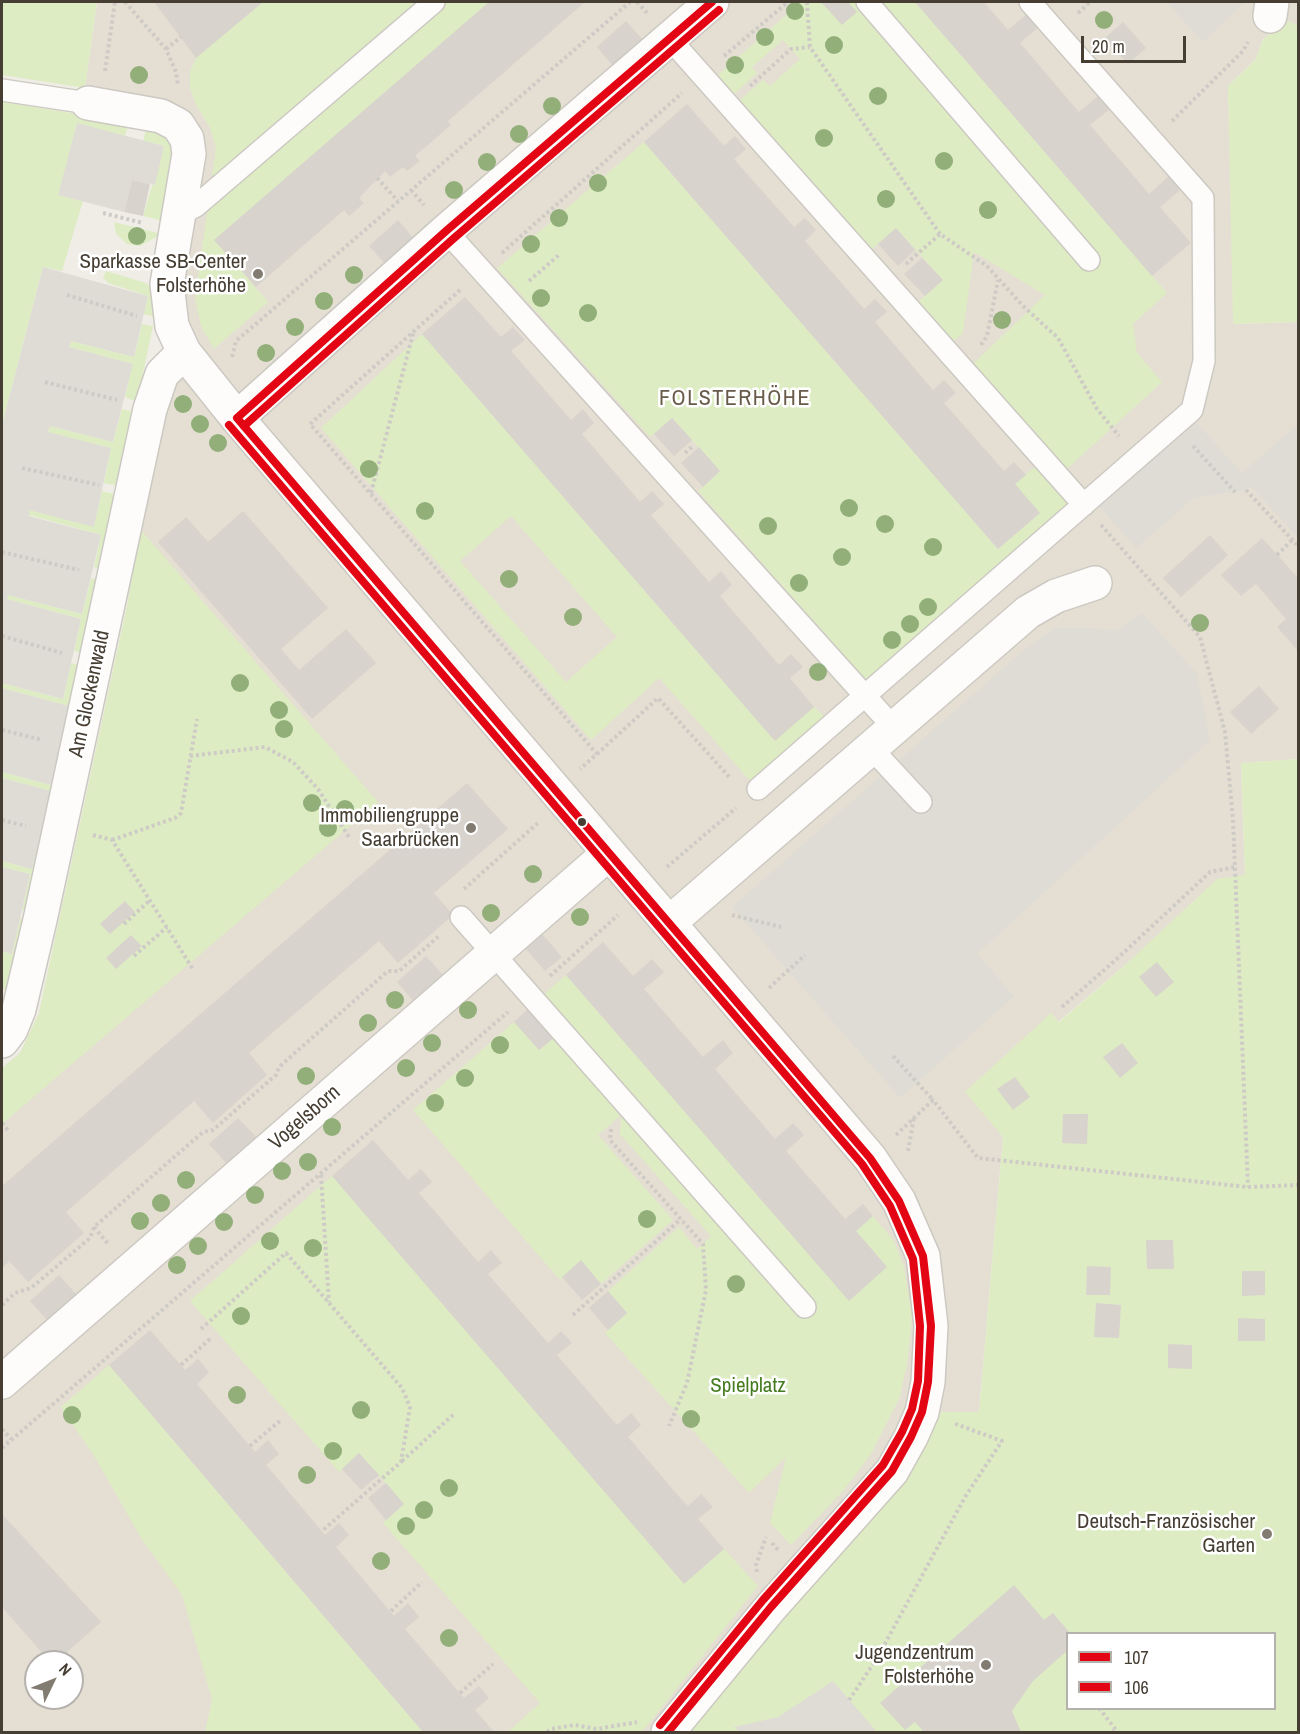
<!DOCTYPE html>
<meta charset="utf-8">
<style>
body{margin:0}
#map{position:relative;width:1300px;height:1734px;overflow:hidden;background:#f0ede6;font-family:"Archivo Narrow",sans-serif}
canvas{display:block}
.frame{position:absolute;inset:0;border:3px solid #463e33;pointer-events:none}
.legend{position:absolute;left:1066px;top:1632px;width:210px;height:78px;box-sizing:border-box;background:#fff;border:2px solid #b5b2ad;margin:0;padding:8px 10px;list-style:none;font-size:18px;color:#463e33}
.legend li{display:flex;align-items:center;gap:12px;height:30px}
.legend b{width:30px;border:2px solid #b5b2ad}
.north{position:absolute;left:24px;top:1650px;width:60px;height:60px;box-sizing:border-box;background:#fff;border:2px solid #b5b2ad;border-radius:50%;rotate:47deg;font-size:16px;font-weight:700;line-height:24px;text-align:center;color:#463e33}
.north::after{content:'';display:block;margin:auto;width:21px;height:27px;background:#827b72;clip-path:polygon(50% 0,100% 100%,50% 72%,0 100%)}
.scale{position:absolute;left:1081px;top:36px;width:105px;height:27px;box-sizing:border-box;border:3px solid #463e33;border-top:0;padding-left:8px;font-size:18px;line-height:21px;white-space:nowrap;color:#463e33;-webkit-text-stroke:4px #fff;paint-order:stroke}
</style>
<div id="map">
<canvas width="1300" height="1734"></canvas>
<div class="frame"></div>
<ul class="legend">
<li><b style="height:8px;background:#e30513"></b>107</li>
<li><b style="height:8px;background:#e30513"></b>106</li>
</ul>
<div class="north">N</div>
<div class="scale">20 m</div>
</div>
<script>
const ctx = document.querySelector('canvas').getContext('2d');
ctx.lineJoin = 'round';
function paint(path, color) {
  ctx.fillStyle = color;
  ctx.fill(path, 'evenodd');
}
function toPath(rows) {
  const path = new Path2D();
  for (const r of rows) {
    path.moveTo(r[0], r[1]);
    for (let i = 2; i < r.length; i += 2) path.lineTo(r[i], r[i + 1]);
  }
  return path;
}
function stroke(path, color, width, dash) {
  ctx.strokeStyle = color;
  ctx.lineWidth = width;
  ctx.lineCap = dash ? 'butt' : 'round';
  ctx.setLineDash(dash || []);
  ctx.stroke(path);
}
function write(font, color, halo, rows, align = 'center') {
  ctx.font = font + ' "Archivo Narrow",sans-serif';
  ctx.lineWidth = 5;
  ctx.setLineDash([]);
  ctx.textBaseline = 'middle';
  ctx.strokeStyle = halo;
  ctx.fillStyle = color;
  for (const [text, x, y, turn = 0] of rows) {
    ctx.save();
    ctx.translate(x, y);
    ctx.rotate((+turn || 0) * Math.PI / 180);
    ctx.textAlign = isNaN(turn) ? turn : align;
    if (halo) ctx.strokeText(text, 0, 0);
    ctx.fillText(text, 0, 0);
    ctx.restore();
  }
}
const residential = toPath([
 [97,2,1298,2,1298,26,1288,21,1263,39,1256,59,1228,86,1234,324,1298,322,1298,759,1241,763,1245,875,1124,966,1058,1022,1051,1014,1003,1137,979,1412,668,1732,2,1732,2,1068,20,1053,39,1013,127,606,201,159,85,88],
 [36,1662,72,1662,72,1698,36,1698]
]);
const green = toPath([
 [2,2,97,2,85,88,2,75],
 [263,2,489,2,215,240,268,302,214,349,201,326,195,298,216,148,210,128,196,105,190,88,190,72,196,58],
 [801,2,915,2,1167,293,1133,324,1137,353,1162,382,1067,469,973,364,1045,295,974,252,963,333,953,342,918,302,943,280,896,228,872,249,740,100,763,80,770,86,800,59,783,40,752,67,757,73,734,94,718,75],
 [1288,21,1298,26,1298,322,1233,324,1228,86,1256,59,1263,39],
 [2,102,129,122,125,136,77,124,59,195,83,201,62,271,43,267,2,425],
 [147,126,162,130,175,149,166,222,143,216,164,146,143,141],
 [644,142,998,549,1040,513,1015,484,1036,466,1070,504,868,682,698,491,720,471,672,418,650,437,497,268],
 [114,222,162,234,140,246,127,244,116,234],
 [106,271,146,283,152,289,155,317,143,314,148,296,108,283,103,278],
 [142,324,153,326,137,402,125,397,132,364,69,347,71,341,134,357],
 [422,334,774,740,814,707,826,718,752,783,659,678,591,740,321,428],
 [511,516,617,637,566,682,460,561],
 [122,409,135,412,120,486,104,483,111,448,48,433,50,426,113,442],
 [102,491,118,495,103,570,94,567,101,535,29,515,29,509,94,526],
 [140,529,378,802,2,1124,2,1068,20,1053,39,1013,127,606],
 [91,578,102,581,87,654,74,651,81,619,7,599,8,595,82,614],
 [71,663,84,666,62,740,69,706,2,688,2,683,63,699],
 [60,750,49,826,42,825,50,791,2,778,2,772,51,785],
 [1298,759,1298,1732,668,1732,922,1412,979,1412,1003,1137,965,1092,1051,1013,1059,1022,1124,966,1217,879,1245,875,1241,763],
 [1068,1634,1274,1634,1274,1708,1068,1708],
 [40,834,47,835,29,912,22,910,30,874,2,867,2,861,32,869],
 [20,918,27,920,11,991,2,989,2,951,12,954],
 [566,975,849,1300,887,1267,856,1231,873,1216,894,1241,904,1267,912,1316,907,1365,899,1399,871,1454,844,1490,791,1545,770,1523,786,1457,749,1493,605,1333,627,1313,608,1291,679,1227,697,1249,711,1236,620,1134,621,1115,598,1135,673,1220,601,1284,581,1261,560,1280,413,1110,514,1022,539,1050,555,1037,542,996],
 [332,1176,684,1583,724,1549,758,1586,642,1732,508,1732,540,1703,383,1523,404,1504,359,1453,339,1472,190,1301],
 [109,1365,423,1732,205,1732,212,1699,182,1595,141,1538,96,1459,61,1407]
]);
const parking = toPath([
 [1167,2,1245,2,1203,42],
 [77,123,164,146,155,185,132,180,124,212,58,195],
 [43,267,148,296,134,357,71,341,69,347,133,364,113,442,50,426,48,432,111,448,94,527,29,510,29,516,101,535,82,614,8,595,7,599,81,619,63,699,2,683,2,425],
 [1194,420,1242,473,1298,424,1298,538,1251,486,1246,490,1194,498,1136,548,1098,505],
 [1142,613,1197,674,1210,740,977,954,1014,996,900,1098,732,907,1025,649,1055,628,1090,628,1116,631],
 [2,688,69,706,51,785,2,772],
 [2,778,51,791,32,869,2,861],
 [2,867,30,874,12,954,2,951],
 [833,1681,877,1732,740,1732,734,1727,778,1717]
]);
const building = toPath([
 [154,2,263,2,196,58],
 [489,2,585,2,448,121,451,125,415,156,420,161,407,171,403,167,390,177,385,171,359,198,364,203,349,216,344,210,256,287,214,240],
 [821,2,848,2,857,12,842,25],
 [915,2,984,2,1008,30,1029,12,1040,26,1020,43,1079,112,1099,95,1111,108,1090,125,1149,194,1169,176,1180,190,1160,207,1191,243,1152,276],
 [626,21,643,40,613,66,597,47],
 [1123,22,1146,48,1128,64,1105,38],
 [687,104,724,146,735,136,746,149,734,159,794,227,805,218,816,230,805,241,864,309,875,299,887,312,875,322,933,390,944,380,956,393,944,403,1004,471,1014,462,1026,475,1015,484,1040,513,998,549,644,142],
 [132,180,150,184,143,216,124,212],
 [398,220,415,240,386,265,369,246],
 [896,228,915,250,898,266,878,244],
 [922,258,943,280,925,296,904,274],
 [465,297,501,337,513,327,525,340,511,351,571,420,583,409,594,423,582,434,640,502,652,491,664,504,651,515,709,582,721,571,732,585,720,596,779,665,791,654,803,667,790,678,814,707,775,741,422,334],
 [672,418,692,440,674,456,654,434],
 [699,447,720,471,703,487,681,463],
 [243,511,328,608,281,649,299,670,346,629,376,663,312,719,158,542,186,517,208,542],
 [1210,535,1228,555,1181,597,1163,578],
 [1262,538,1298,578,1298,651,1277,627,1286,619,1256,584,1241,596,1221,575],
 [1259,686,1279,709,1251,734,1230,712],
 [467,783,508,829,434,893,453,915,398,963,379,941,249,1053,267,1075,213,1123,194,1101,66,1212,84,1233,28,1282,9,1261,2,1268,2,1186],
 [125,901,135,912,110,934,100,924],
 [542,934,562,957,545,971,525,948],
 [131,935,142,946,116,969,106,958],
 [603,942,633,976,652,959,664,972,644,989,703,1057,723,1040,733,1053,715,1069,775,1139,793,1123,804,1135,786,1151,845,1219,863,1204,873,1216,856,1231,887,1267,849,1301,566,975],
 [426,956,443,975,414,1002,397,982],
 [1157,962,1174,982,1156,997,1139,977],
 [529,1008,555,1037,539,1050,514,1022],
 [1122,1043,1138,1063,1120,1078,1103,1057],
 [1015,1077,1030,1097,1013,1110,997,1089],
 [1063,1114,1088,1114,1087,1144,1062,1143],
 [238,1118,256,1137,226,1163,209,1144],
 [373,1140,408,1180,421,1169,432,1182,419,1193,478,1262,491,1250,502,1263,488,1274,548,1343,561,1331,572,1343,557,1355,617,1425,631,1413,641,1425,628,1437,682,1500,688,1506,701,1494,713,1507,698,1519,724,1549,684,1584,332,1176],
 [1146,1240,1173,1240,1174,1269,1147,1269],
 [581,1260,601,1284,582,1300,562,1277],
 [1087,1266,1111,1267,1110,1295,1086,1295],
 [1242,1271,1265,1271,1265,1295,1242,1296],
 [59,1275,76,1294,47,1320,30,1301],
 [608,1291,627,1313,608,1330,589,1308],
 [1096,1303,1121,1305,1119,1338,1094,1337],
 [1238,1318,1265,1319,1265,1341,1238,1341],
 [150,1330,185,1370,198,1359,209,1372,197,1384,255,1452,268,1440,279,1454,266,1465,325,1535,339,1523,349,1535,336,1547,394,1616,408,1603,419,1617,405,1629,464,1698,479,1686,489,1698,475,1710,494,1732,423,1732,109,1365],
 [1168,1344,1192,1345,1192,1369,1168,1368],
 [359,1453,379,1475,361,1490,342,1469],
 [386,1483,404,1504,386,1520,368,1498],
 [2,1514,101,1622,56,1662,50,1662,2,1607],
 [1014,1585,1044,1620,1053,1613,1071,1634,1068,1634,1068,1650,1033,1681,1012,1711,1021,1732,924,1732,915,1722,905,1730,880,1703]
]);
const path = toPath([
 [125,2,166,49,176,72,178,86],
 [637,2,647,13],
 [807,2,810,47,940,234],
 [1078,13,1090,2],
 [166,49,181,37],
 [724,56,788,2],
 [105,71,115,2],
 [750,86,791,49,810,47],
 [1172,121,1243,51,1248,42],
 [377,178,398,201],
 [411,190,424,205],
 [103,213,143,223],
 [502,253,682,93],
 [906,264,940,234,987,266,1023,306,1058,338,1097,409,1119,436],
 [529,281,560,254],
 [460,290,310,424,597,754,580,769],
 [67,295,137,316],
 [981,345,987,336,998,280],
 [232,357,236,341,630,2],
 [45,382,117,400],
 [1193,446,1235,492],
 [685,453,694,445],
 [22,468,99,485],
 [1246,490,1298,546],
 [371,493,414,330],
 [1101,525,1200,637,1225,732,1233,820,1248,1187],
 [2,552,79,570],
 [1277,555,1292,540],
 [2,636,62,653],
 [2,730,43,740],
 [597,754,658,698,731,779],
 [190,756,265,747,293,762,318,789,349,837],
 [2,820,26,826],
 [93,835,112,840,194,971],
 [112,840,175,818,181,813,197,719],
 [667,867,736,808],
 [464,889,539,822],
 [732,915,781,927],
 [124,924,150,900],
 [134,956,167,927],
 [550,976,618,915],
 [769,988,805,955],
 [1062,1007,1119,957,1210,872,1235,867],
 [893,1056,933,1100],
 [2,1123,8,1130],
 [611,1129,610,1140,703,1244,706,1290,687,1383,669,1426],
 [896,1135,933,1100,978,1158,1248,1187,1298,1185],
 [908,1151,914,1117],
 [321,1175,329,1302],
 [94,1227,109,1245],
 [2,1305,15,1293,31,1288,90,1238,94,1227,203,1132,213,1130,276,1075,279,1067,388,971,399,971,439,936],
 [573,1315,681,1219],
 [201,1329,286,1253,402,1388,410,1407,401,1462,322,1531],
 [181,1365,210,1339],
 [2,1429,11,1439],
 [250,1446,281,1420],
 [2,1448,508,1012],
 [402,1461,454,1414],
 [772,1543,778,1550],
 [757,1572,756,1565,766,1537],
 [391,1611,422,1582],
 [460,1693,493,1664],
 [849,1700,876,1660,965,1497,1002,1441,953,1423],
 [1099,1708,1116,1730,1113,1732],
 [547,1732,551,1729,575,1725,597,1729,637,1722]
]);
const service = toPath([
 [867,2,1089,260],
 [669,38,1084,505],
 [2,90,88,103],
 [178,215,196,206,434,2],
 [446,231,894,728],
 [871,748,921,802],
 [758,789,1192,410,1204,361,1203,198,1030,2],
 [461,917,805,1307]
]);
const minor = toPath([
 [1270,16,1272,2],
 [88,103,161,116,178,125,187,139,189,154,167,284,172,326,184,352,237,418,870,1158,899,1201,923,1256,931,1326,928,1382,922,1412,911,1437,892,1471,771,1607,668,1732],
 [237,418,446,231,712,2],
 [669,923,1028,612,1056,596,1095,583],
 [2,1041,11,1029,19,1009,40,920,150,409,162,374,184,352],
 [2,1382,609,853]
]);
const bus1 = toPath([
 [237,418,870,1158,899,1201,923,1256,931,1326,928,1382,922,1412,911,1437,892,1471,771,1607,668,1732],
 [237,418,446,231,712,2]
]);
const bus2 = toPath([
 [229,425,862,1164,890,1206,913,1259,920,1326,918,1381,912,1409,902,1432,883,1465,763,1600,660,1725],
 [244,426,453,239,719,10]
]);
const trees = [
 [795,11],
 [1104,20],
 [765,37],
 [834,45],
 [735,65],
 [139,75],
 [878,96],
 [552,106],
 [519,134],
 [824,138],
 [944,161],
 [487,162],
 [598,183],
 [454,190],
 [886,199],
 [988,210],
 [559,218],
 [137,236],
 [531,244],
 [354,275],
 [541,298],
 [324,301],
 [588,313],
 [1002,320],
 [295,327],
 [266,353],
 [183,404],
 [200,424],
 [218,443],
 [369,469],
 [849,508],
 [425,511],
 [885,524],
 [768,526],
 [933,547],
 [842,557],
 [509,579],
 [799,583],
 [928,607],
 [573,617],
 [1200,623],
 [910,624],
 [892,640],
 [818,672],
 [240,683],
 [279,710],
 [284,729],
 [312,803],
 [345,809],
 [328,828],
 [533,874],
 [491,913],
 [580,917],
 [395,1000],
 [468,1010],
 [368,1023],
 [432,1043],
 [500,1045],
 [406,1068],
 [306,1076],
 [465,1078],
 [435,1103],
 [332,1127],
 [308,1162],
 [282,1171],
 [186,1180],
 [255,1195],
 [161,1203],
 [647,1219],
 [140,1221],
 [224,1222],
 [270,1241],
 [198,1246],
 [313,1248],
 [177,1265],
 [736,1284],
 [241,1316],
 [237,1395],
 [361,1410],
 [72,1415],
 [691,1419],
 [333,1451],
 [307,1475],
 [449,1488],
 [424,1510],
 [406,1526],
 [381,1561],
 [449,1638]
];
const markers = [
 [258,274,6,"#827b72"],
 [582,822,5,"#463e33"],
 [471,828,6,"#827b72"],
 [1267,1534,6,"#827b72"],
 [986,1665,6,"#827b72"]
];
const poiNames = [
 ["Sparkasse SB-Center",246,262],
 ["Folsterhöhe",246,286],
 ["Immobiliengruppe",459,816],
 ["Saarbrücken",459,840],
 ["Deutsch-Französischer",1255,1522],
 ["Garten",1255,1546],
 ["Jugendzentrum",974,1653],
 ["Folsterhöhe",974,1677]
];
const streetNames = [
 ["Am Glockenwald",90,694,-78],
 ["Vogelsborn",305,1118,-41]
];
const parkNames = [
 ["Spielplatz",748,1386]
];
const neighbourhoodNames = [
 ["FOLSTERHÖHE",735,399]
];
paint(residential, '#e5dfd3');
paint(green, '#deecc3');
paint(parking, '#dfdcd6');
paint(building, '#d8d4cd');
stroke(service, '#ccc9c2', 24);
stroke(minor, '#ccc9c2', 36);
stroke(path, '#cecbc6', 4, [3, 3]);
stroke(service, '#fdfcfb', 21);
stroke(minor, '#fdfcfb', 33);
stroke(bus1, '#e30513', 8);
stroke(bus2, '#e30513', 8);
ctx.fillStyle = '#92af7a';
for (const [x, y] of trees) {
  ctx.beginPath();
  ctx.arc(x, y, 9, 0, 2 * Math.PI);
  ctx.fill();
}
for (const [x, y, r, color] of markers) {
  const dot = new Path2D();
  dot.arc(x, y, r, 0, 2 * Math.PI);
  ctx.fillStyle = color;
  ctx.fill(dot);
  stroke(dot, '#fff', 2);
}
write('21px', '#463e33', '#fff', poiNames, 'right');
write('21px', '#463e33', '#fff', streetNames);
write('21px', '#467c21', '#fff', parkNames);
ctx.letterSpacing = '1.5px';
write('22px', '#695b49', '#fff', neighbourhoodNames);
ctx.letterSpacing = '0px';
</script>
